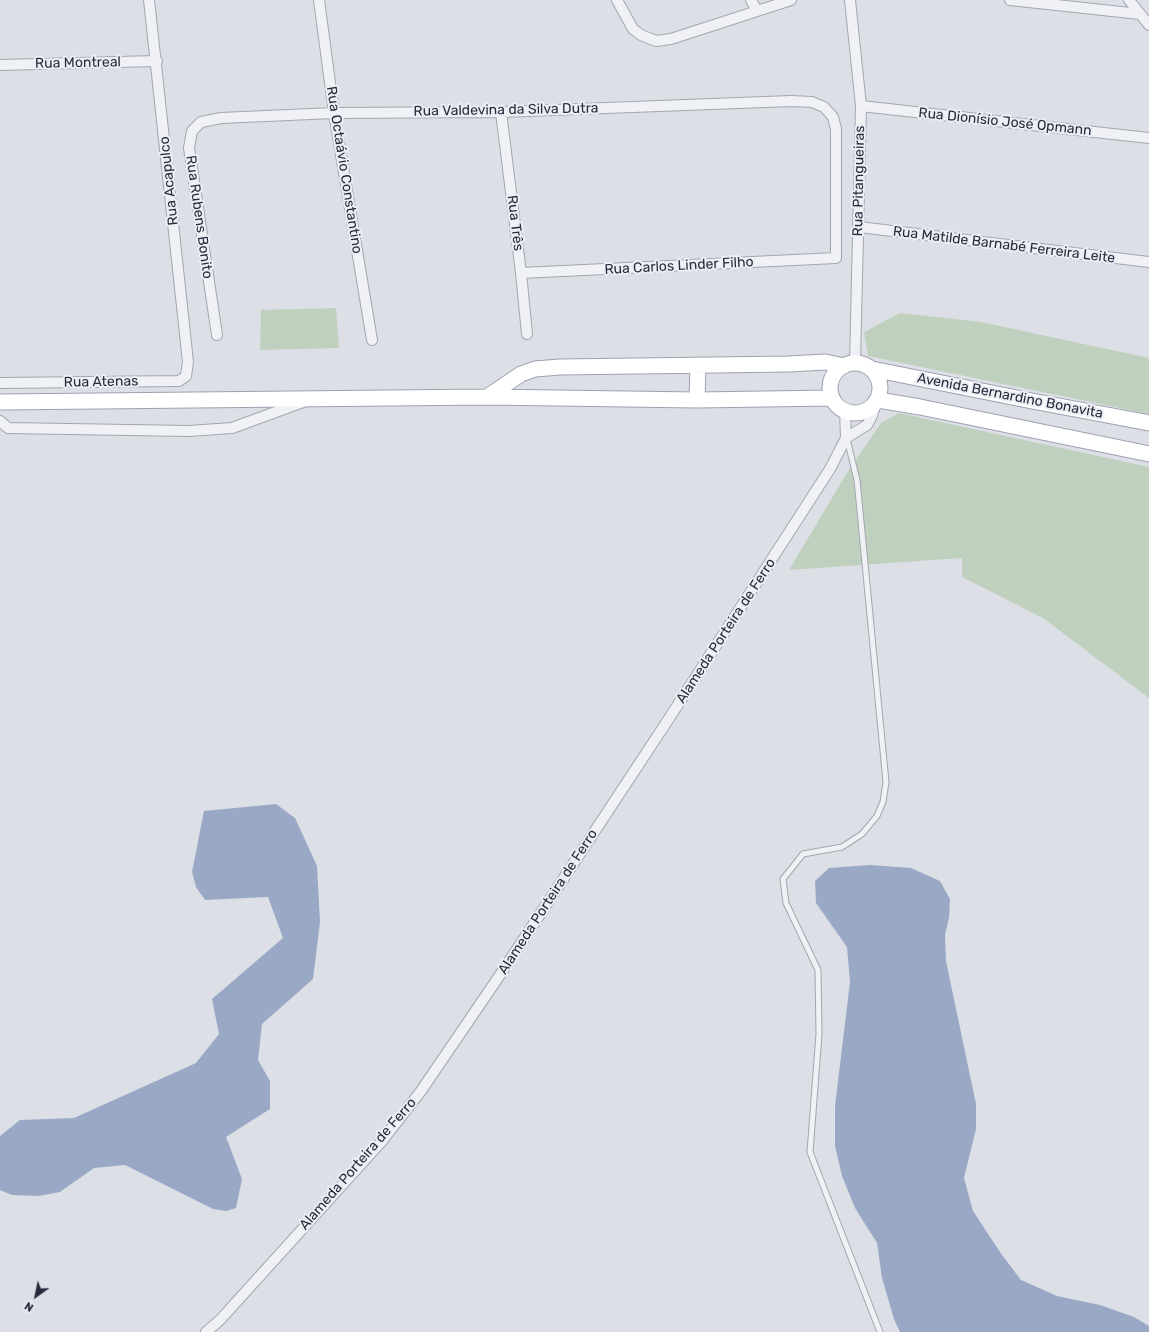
<!DOCTYPE html>
<meta charset="utf-8">
<style>
body{margin:0}
#map{position:relative;width:1149px;height:1332px;overflow:hidden;background:#dddfe6;font-family:Rubik,sans-serif}
canvas{display:block}
.north{position:absolute;left:16px;top:1276px;width:40px;height:40px;-webkit-text-stroke:3px #eceef4;paint-order:stroke;rotate:213deg;font-size:11px;font-weight:700;line-height:16px;text-align:center;color:#272c3c}
.north::after{content:'';display:block;margin:auto;width:14px;height:18px;background:#272c3c;clip-path:polygon(50% 0,100% 100%,50% 72%,0 100%)}
</style>
<div id="map">
<canvas width="1149" height="1332"></canvas>
<div class="north">N</div>
</div>
<script>
const ctx = document.querySelector('canvas').getContext('2d');
ctx.lineJoin = 'round';
function paint(path, color) {
  ctx.fillStyle = color;
  ctx.fill(path, 'evenodd');
}
function toPath(rows) {
  const path = new Path2D();
  for (const r of rows) {
    if (r.length === 3) {
      path.moveTo(r[0] + r[2], r[1]);
      path.arc(r[0], r[1], r[2], 0, 2 * Math.PI);
      continue;
    }
    path.moveTo(r[0], r[1]);
    for (let i = 2; i < r.length; i += 2) path.lineTo(r[i], r[i + 1]);
  }
  return path;
}
function stroke(path, color, width, dash) {
  ctx.strokeStyle = color;
  ctx.lineWidth = width;
  ctx.lineCap = dash ? 'butt' : 'round';
  ctx.setLineDash(dash || []);
  ctx.stroke(path);
}
function write(font, color, halo, rows, align = 'center') {
  ctx.font = font + ' Rubik,sans-serif';
  ctx.lineWidth = 4;
  ctx.setLineDash([]);
  ctx.textBaseline = 'middle';
  ctx.strokeStyle = halo;
  ctx.fillStyle = color;
  for (const [text, x, y, turn = 0] of rows) {
    ctx.save();
    ctx.translate(x, y);
    ctx.rotate((+turn || 0) * Math.PI / 180);
    ctx.textAlign = isNaN(turn) ? turn : align;
    if (halo) ctx.strokeText(text, 0, 0);
    ctx.fillText(text, 0, 0);
    ctx.restore();
  }
}
const green = toPath([
 [336,308,339,348,260,350,261,310],
 [900,313,981,322,1149,358,1149,414,868,356,864,332],
 [899,413,1149,467,1149,698,1043,618,962,577,962,558,789,570,848,471,881,423]
]);
const water = toPath([
 [276,804,295,818,317,866,320,922,313,979,262,1024,258,1060,270,1081,270,1109,226,1137,242,1179,236,1208,226,1211,213,1209,125,1165,94,1168,60,1192,39,1196,12,1195,0,1190,0,1136,20,1120,74,1118,196,1063,219,1034,212,999,283,938,268,897,205,900,196,887,192,872,204,811],
 [870,865,911,868,940,881,950,899,949,918,945,935,946,961,976,1104,976,1129,964,1178,973,1211,1002,1255,1021,1280,1057,1296,1100,1305,1134,1317,1149,1326,1149,1332,900,1332,894,1319,882,1278,877,1243,855,1208,842,1176,835,1146,835,1106,850,982,847,947,816,903,815,881,829,868]
]);
const lane = toPath([
 [847,439,857,480,886,782,883,802,877,816,862,834,842,847,803,854,783,879,786,903,818,970,819,1034,810,1152,880,1332]
]);
const street = toPath([
 [319,0,334,113,372,340],
 [617,0,633,29,641,35,656,41,671,39,791,0],
 [751,0,757,11],
 [850,0,861,106,855,363],
 [1010,0,1140,14],
 [1129,0,1149,25],
 [0,65,157,61],
 [861,106,1149,138],
 [501,112,521,273,527,334],
 [859,227,1149,262],
 [217,335,189,148,192,131,201,122,221,118,334,113,501,112,791,101,812,102,824,107,833,117,836,129,836,258,521,273],
 [0,383,179,381,186,376,188,362,149,0],
 [0,421,8,428,189,431,232,428,303,402],
 [846,438,867,425,872,416,876,403],
 [206,1332,220,1320,382,1141,421,1091,502,972,668,720,830,469,846,438,845,411]
]);
const primary = toPath([
 [855,388,25],
 [872,369,1032,401,1149,423],
 [487,397,521,374,535,369,560,367,789,364,825,362,844,366],
 [697,400,698,365],
 [878,400,920,407,1149,454],
 [0,402,487,397,697,400,832,398]
]);
const streetNames = [
 ["Rua Montreal",78,63,-1],
 ["Rua Valdevina da Silva Dutra",506,110,-1],
 ["Rua Dionísio José Opmann",1005,122,6],
 ["Rua Octaávio Constantino",344,170,81],
 ["Rua Acapulco",169,181,-96],
 ["Rua Pitangueiras",859,181,-89],
 ["Rua Rubens Bonito",199,217,82],
 ["Rua Três",515,223,83],
 ["Rua Matilde Barnabé Ferreira Leite",1004,245,7],
 ["Rua Carlos Linder Filho",679,266,-3],
 ["Rua Atenas",101,382,-1],
 ["Avenida Bernardino Bonavita",1010,396,11],
 ["Alameda Porteira de Ferro",726,631,-57],
 ["Alameda Porteira de Ferro",548,902,-57],
 ["Alameda Porteira de Ferro",358,1164,-49]
];
paint(green, '#c0d0be');
paint(water, '#99a9c5');
stroke(lane, '#a3a6b0', 7);
stroke(street, '#a3a6b0', 12);
stroke(primary, '#9da2b1', 17);
stroke(lane, '#eff1f5', 5);
stroke(street, '#eff1f5', 10);
stroke(primary, '#fff', 15);
write('14px', '#272c3c', '#eceef4', streetNames);
</script>
